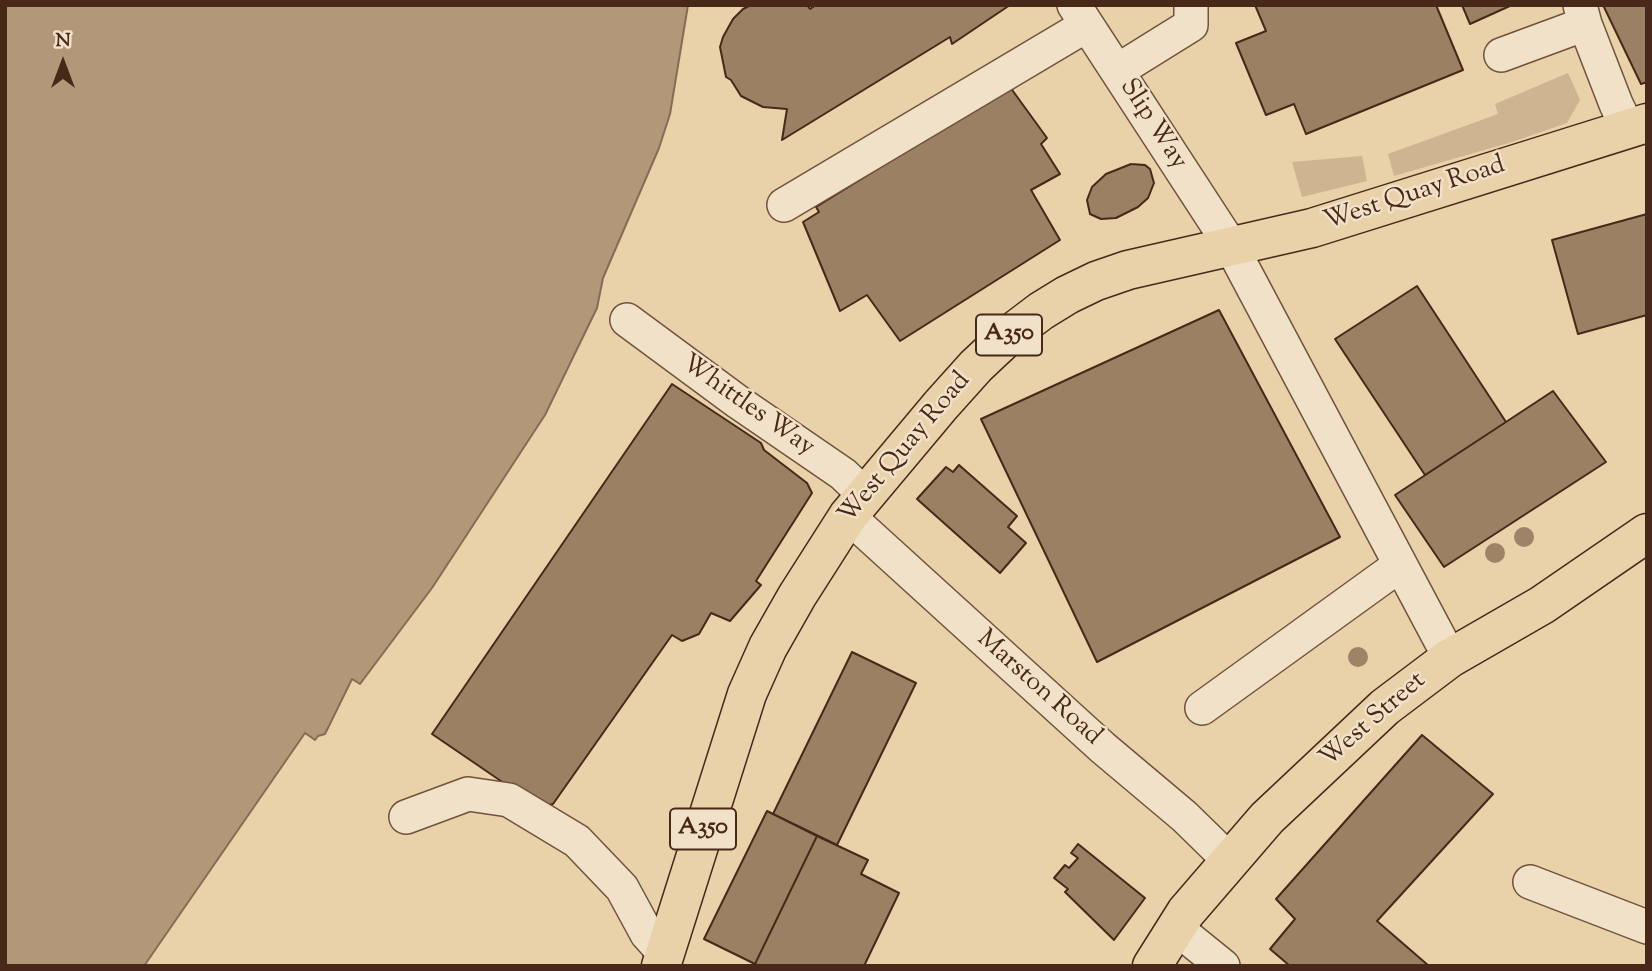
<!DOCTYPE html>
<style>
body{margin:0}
#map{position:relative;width:1652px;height:971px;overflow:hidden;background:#e9d1aa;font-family:"Sorts Mill Goudy",serif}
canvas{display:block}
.frame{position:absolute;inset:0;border:7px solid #482819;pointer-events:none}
.north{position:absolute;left:28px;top:28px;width:70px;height:70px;-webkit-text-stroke:5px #f1e1c8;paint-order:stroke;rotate:0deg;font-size:19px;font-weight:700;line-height:28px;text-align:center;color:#482819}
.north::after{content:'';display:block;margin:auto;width:24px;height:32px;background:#482819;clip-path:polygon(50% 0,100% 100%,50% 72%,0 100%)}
</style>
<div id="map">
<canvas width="1652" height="971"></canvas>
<div class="frame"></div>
<div class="north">N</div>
</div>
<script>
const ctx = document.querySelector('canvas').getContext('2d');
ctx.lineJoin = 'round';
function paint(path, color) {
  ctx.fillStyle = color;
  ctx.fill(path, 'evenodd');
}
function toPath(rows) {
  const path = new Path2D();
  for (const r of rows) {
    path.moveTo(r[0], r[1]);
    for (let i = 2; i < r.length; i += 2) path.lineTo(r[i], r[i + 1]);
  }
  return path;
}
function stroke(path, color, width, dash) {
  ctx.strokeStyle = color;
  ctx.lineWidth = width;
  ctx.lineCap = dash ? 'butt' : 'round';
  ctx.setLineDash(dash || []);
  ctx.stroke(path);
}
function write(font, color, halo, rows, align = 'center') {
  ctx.font = font + ' "Sorts Mill Goudy",serif';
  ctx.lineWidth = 5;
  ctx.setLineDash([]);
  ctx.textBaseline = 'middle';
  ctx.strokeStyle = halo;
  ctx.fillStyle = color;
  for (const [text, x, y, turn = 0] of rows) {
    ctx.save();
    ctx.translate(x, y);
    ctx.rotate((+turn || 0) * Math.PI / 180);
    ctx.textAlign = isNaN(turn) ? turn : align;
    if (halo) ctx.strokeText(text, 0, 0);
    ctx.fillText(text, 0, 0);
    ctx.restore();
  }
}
const green = toPath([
 [1568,73,1580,100,1567,123,1512,142,1394,176,1388,154,1498,114,1495,104],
 [1362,156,1367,181,1302,197,1292,162]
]);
const water = toPath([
 [5,5,688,5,670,114,659,148,603,278,597,308,545,415,432,588,360,684,352,679,325,734,318,736,315,740,305,733,144,966,5,966,5,5]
]);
const building = toPath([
 [751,5,807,5,810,9,816,5,1010,5,952,44,950,37,782,140,787,109,763,107,741,96,731,80,726,77,720,47,723,37,733,19,743,9,751,5],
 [1255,5,1436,5,1463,70,1306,134,1294,104,1266,115,1236,43,1266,31,1255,5],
 [1462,5,1512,5,1470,24,1462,5],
 [1603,5,1647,5,1647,82,1641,84,1603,5],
 [1010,87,1047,138,1041,144,1060,174,1031,190,1060,240,900,341,867,295,840,311,803,222,819,212,816,207,1010,87],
 [1131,164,1145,165,1150,169,1154,183,1148,198,1138,207,1116,218,1101,219,1090,214,1087,200,1092,187,1106,174,1131,164],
 [1647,214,1647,315,1578,334,1552,240,1647,214],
 [1417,286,1506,422,1425,475,1335,339,1417,286],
 [1219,310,1340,537,1097,662,981,419,1219,310],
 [672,384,761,443,764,450,807,483,812,493,756,581,761,585,730,621,711,613,699,634,682,641,672,635,553,804,539,807,432,734,672,384],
 [1553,391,1606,462,1444,567,1395,495,1553,391],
 [959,465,1017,516,1008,527,1026,543,1000,573,917,499,946,467,953,472,959,465],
 [852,652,916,683,837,845,773,814,852,652],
 [1422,735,1493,794,1377,921,1429,966,1290,966,1270,949,1295,919,1276,899,1422,735],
 [767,811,817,836,755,964,704,939,767,811],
 [817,836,868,860,861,874,899,893,864,966,760,966,755,964,817,836],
 [1078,844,1145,898,1114,940,1065,892,1068,889,1054,878,1065,865,1069,868,1078,858,1071,853,1078,844]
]);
const minor = toPath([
 [1074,5,1231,246,1450,658],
 [1580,5,1585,24,1616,104,1628,129],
 [1501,55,1585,24],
 [1117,71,1191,25,1191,5],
 [784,205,1087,25],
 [627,320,738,402,843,474,865,495],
 [848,516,1102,747,1184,816,1229,860],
 [1202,708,1400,565],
 [406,817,468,794,509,800,577,841,622,888,647,934,665,954],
 [1530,882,1647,927],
 [1176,928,1223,966]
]);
const highway = toPath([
 [661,966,747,694,768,647,797,596,848,516,941,405,976,366,1008,336,1041,311,1067,295,1096,281,1128,270,1312,228,1647,123],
 [1152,966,1186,912,1267,818,1385,707,1450,658,1542,605,1647,533]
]);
const trees = [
 [1524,537],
 [1495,553],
 [1358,657]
];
const shields = [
 [1009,335,66],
 [703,829,66]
];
const shieldNames = [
 ["A350",1009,335],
 ["A350",703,829]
];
const streetNames = [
 ["Slip Way",1152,125,57],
 ["West Quay Road",1415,195,-18],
 ["Whittles Way",747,407,35],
 ["West Quay Road",906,449,-50],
 ["Marston Road",1038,689,42],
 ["West Street",1374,721,-41]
];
paint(green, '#ceb491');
paint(water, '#b29879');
stroke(water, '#886b53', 2);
paint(building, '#9c8064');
stroke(building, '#482819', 2);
stroke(minor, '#70523d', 36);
stroke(highway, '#482819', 41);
stroke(minor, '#f1e1c8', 33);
stroke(highway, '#e9d1aa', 38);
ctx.fillStyle = '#9f8367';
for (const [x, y] of trees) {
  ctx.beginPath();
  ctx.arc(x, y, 10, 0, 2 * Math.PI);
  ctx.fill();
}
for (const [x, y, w] of shields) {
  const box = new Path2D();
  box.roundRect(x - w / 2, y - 20.5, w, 41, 5);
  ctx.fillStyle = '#f1e1c8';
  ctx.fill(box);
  stroke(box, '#482819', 2);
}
write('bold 24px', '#482819', null, shieldNames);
write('26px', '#482819', '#f1e1c8', streetNames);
</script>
